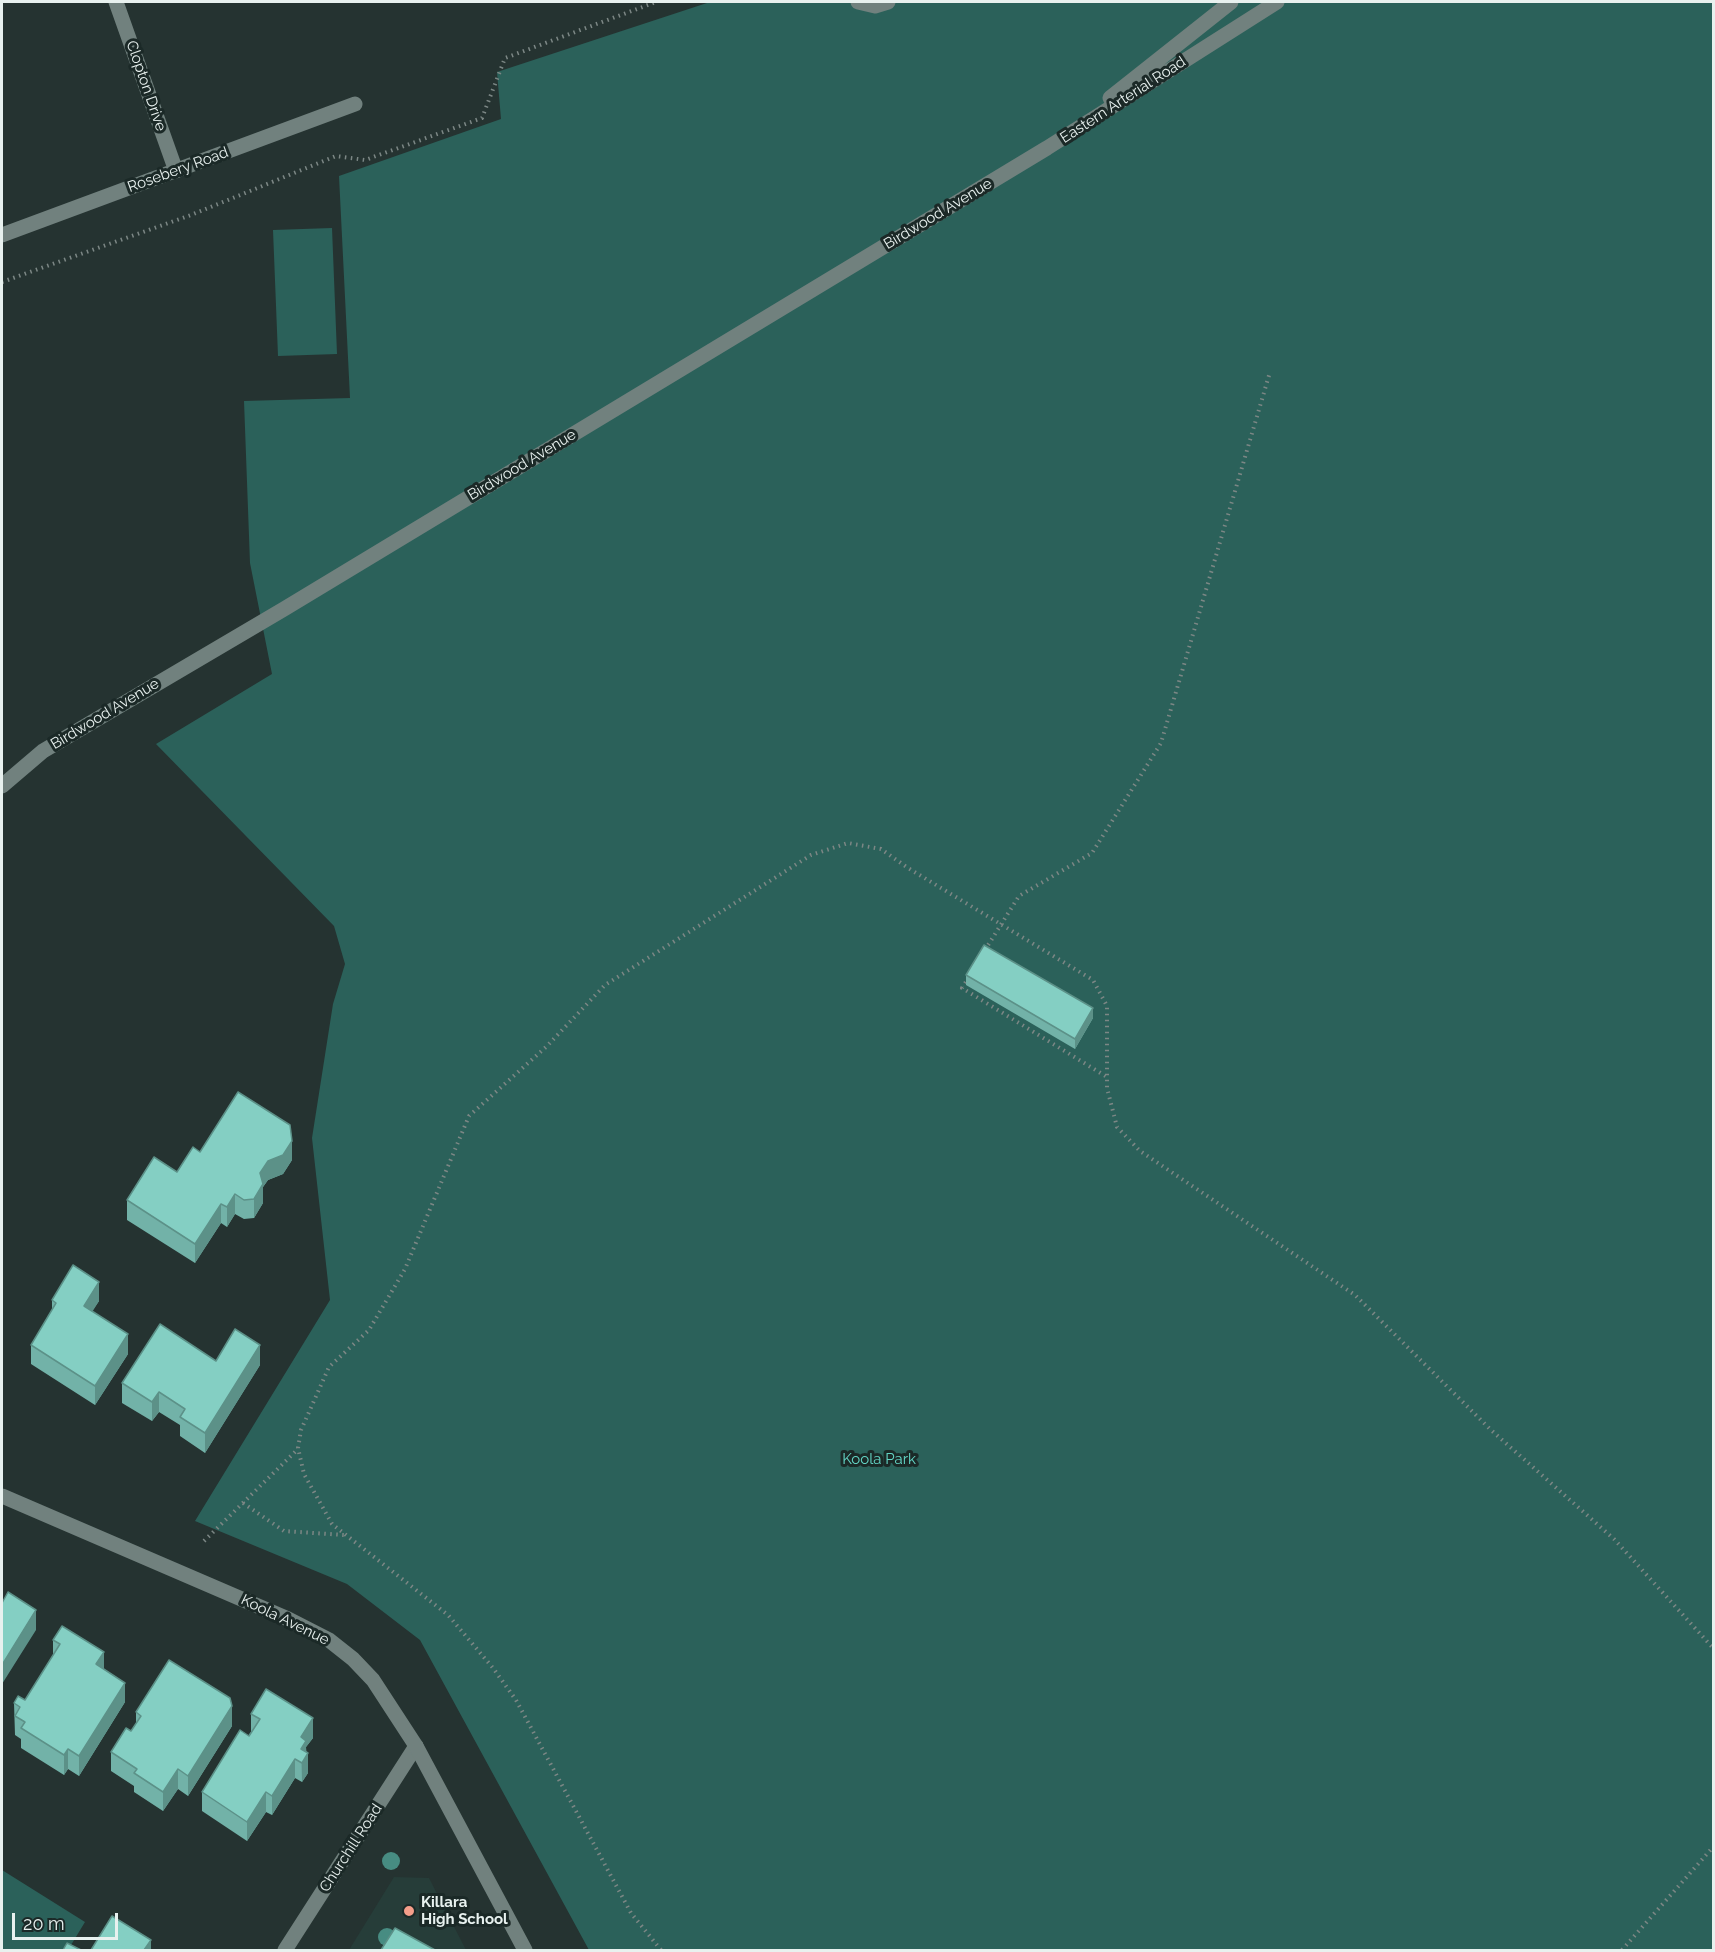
<!DOCTYPE html>
<style>
body{margin:0}
#map{position:relative;width:1715px;height:1952px;overflow:hidden;background:#253331;font-family:Raleway,sans-serif}
canvas{display:block}
.frame{position:absolute;inset:0;border:3px solid #e8f1ef;pointer-events:none}
.scale{position:absolute;left:12px;top:1913px;width:106px;height:27px;box-sizing:border-box;border:3px solid #e8f1ef;border-top:0;padding-left:8px;font-size:18px;line-height:21px;white-space:nowrap;color:#e8f1ef;-webkit-text-stroke:4px #1b2927;paint-order:stroke}
</style>
<div id="map">
<canvas width="1715" height="1952"></canvas>
<div class="frame"></div>
<div class="scale">20 m</div>
</div>
<script>
const ctx = document.querySelector('canvas').getContext('2d');
ctx.lineJoin = 'round';
function paint(path, color) {
  ctx.fillStyle = color;
  ctx.fill(path, 'evenodd');
}
function toPath(rows) {
  const path = new Path2D();
  for (const r of rows) {
    path.moveTo(r[0], r[1]);
    for (let i = 2; i < r.length; i += 2) path.lineTo(r[i], r[i + 1]);
  }
  return path;
}
function stroke(path, color, width, dash) {
  ctx.strokeStyle = color;
  ctx.lineWidth = width;
  ctx.lineCap = dash ? 'butt' : 'round';
  ctx.setLineDash(dash || []);
  ctx.stroke(path);
}
function write(font, color, halo, rows, align = 'center') {
  ctx.font = font + ' Raleway,sans-serif';
  ctx.lineWidth = 6;
  ctx.setLineDash([]);
  ctx.textBaseline = 'middle';
  ctx.strokeStyle = halo;
  ctx.fillStyle = color;
  for (const [text, x, y, turn = 0] of rows) {
    ctx.save();
    ctx.translate(x, y);
    ctx.rotate((+turn || 0) * Math.PI / 180);
    ctx.textAlign = isNaN(turn) ? turn : align;
    if (halo) ctx.strokeText(text, 0, 0);
    ctx.fillText(text, 0, 0);
    ctx.restore();
  }
}
const built = toPath([
 [394,1877,429,1878,466,1950,349,1950]
]);
const green = toPath([
 [710,2,1713,2,1713,1950,589,1950,420,1640,347,1584,195,1521,330,1300,312,1138,333,1004,345,964,334,926,156,744,272,674,250,563,244,401,350,398,339,176,501,119,497,72],
 [332,228,337,354,278,356,273,230],
 [2,1870,85,1922,68,1950,2,1950]
]);
const path = toPath([
 [2,282,191,215,336,156,365,160,482,118,505,58,656,2],
 [985,950,1019,896,1092,853,1161,743,1270,372],
 [969,977,962,988,1107,1077],
 [243,1503,284,1531,344,1535],
 [204,1541,298,1449],
 [661,1950,631,1913,516,1700,493,1668,448,1615,332,1524,304,1474,298,1448,301,1430,329,1367,369,1330,405,1269,469,1116,547,1046,605,985,811,855,848,843,881,849,908,868,1093,980,1107,1006,1107,1088,1117,1127,1140,1151,1355,1295,1491,1430,1614,1539,1714,1649],
 [1622,1950,1714,1846]
]);
const minor = toPath([
 [116,2,176,171],
 [858,2,875,6,888,2],
 [2,235,355,104],
 [285,1950,416,1746]
]);
const tertiary = toPath([
 [2,1496,288,1619,329,1640,353,1659,373,1680,416,1746,525,1950]
]);
const secondary = toPath([
 [1110,98,1231,2],
 [2,786,43,751,284,609,1047,148,1277,2]
]);
const trees = [
 [391,1861],
 [387,1937]
];
const wall = toPath([
 [966,975,1093,1018,1075,1049,966,985],
 [200,1152,292,1160,283,1174,268,1180,263,1187,263,1203,254,1218,244,1219,235,1214,227,1227,221,1223,195,1263,127,1220,127,1200,177,1172],
 [52,1300,99,1301,92,1311,128,1354,95,1405,31,1364,31,1345,52,1311],
 [216,1361,260,1365,205,1453,180,1436,180,1425,159,1412,152,1421,122,1403,122,1383],
 [53,1640,104,1669,125,1702,79,1776,68,1769,64,1775,21,1748,21,1739,15,1735,14,1703,25,1700,53,1656],
 [136,1712,232,1726,188,1796,178,1789,163,1811,134,1792,134,1786,111,1771,111,1752,131,1731,136,1724],
 [251,1714,313,1738,306,1747,308,1773,302,1782,295,1778,272,1815,266,1812,247,1841,202,1811,202,1792,251,1732]
]);
const shadedWall = toPath([
 [1093,1008,1093,1018,1075,1049,1075,1039],
 [292,1141,292,1160,283,1174,268,1180,263,1187,263,1203,254,1218,254,1199,260,1173,268,1161],
 [235,1194,235,1214,227,1227,227,1207],
 [221,1204,221,1223,195,1263,195,1244],
 [99,1282,99,1301,84,1325,84,1306],
 [128,1334,128,1354,95,1405,95,1386],
 [260,1345,260,1365,205,1453,205,1433],
 [159,1392,159,1412,152,1421,152,1402],
 [36,1610,36,1630,2,1684,2,1665],
 [104,1652,104,1672,96,1664],
 [125,1683,125,1702,79,1776,79,1756],
 [232,1706,232,1726,188,1796,188,1776],
 [313,1718,313,1738,306,1747,306,1755,308,1753,308,1773,302,1782,301,1737],
 [68,1749,68,1769,64,1775,64,1755],
 [295,1759,295,1778,272,1815,272,1796],
 [178,1769,178,1789,163,1811,163,1792],
 [266,1792,266,1812,247,1841,247,1822],
 [151,1940,151,1950,144,1950]
]);
const building = toPath([
 [984,945,1093,1008,1075,1039,966,975,984,945],
 [238,1092,290,1125,292,1141,283,1155,268,1161,260,1173,263,1184,254,1199,244,1200,235,1194,227,1207,221,1204,195,1244,127,1200,154,1157,177,1172,193,1147,200,1152,238,1092],
 [73,1265,99,1282,84,1306,128,1334,95,1386,31,1345,56,1303,52,1300,73,1265],
 [160,1324,216,1361,235,1329,260,1345,205,1433,180,1417,185,1409,159,1392,152,1402,122,1383,160,1324],
 [8,1592,36,1610,2,1665,2,1603,8,1592],
 [62,1626,104,1652,96,1664,125,1683,79,1756,68,1749,64,1755,21,1728,25,1722,15,1716,20,1707,14,1703,18,1696,25,1700,60,1644,53,1640,62,1626],
 [169,1660,230,1698,232,1706,188,1776,178,1769,163,1792,134,1773,137,1769,111,1752,126,1728,131,1731,141,1716,136,1712,169,1660],
 [266,1689,313,1718,301,1737,306,1741,301,1749,308,1753,302,1763,295,1759,272,1796,266,1792,247,1822,202,1792,240,1730,249,1736,260,1719,251,1714,266,1689],
 [112,1916,151,1940,144,1950,91,1950,112,1916],
 [395,1928,435,1950,381,1950,395,1928],
 [67,1943,81,1950,63,1950,67,1943]
]);
const markers = [
 [409,1911,6,"#f49e8a"]
];
const streetNames = [
 ["Clopton Drive",146,86,71],
 ["Eastern Arterial Road",1123,100,-33],
 ["Rosebery Road",178,170,-20],
 ["Birdwood Avenue",938,214,-31],
 ["Birdwood Avenue",522,465,-31],
 ["Birdwood Avenue",105,714,-31],
 ["Koola Avenue",285,1620,26],
 ["Churchill Road",351,1848,-57]
];
const parkNames = [
 ["Koola Park",879,1459]
];
const poiNames = [
 ["Killara",421,1902],
 ["High School",421,1919]
];
paint(built, '#263d39');
paint(green, '#2b615a');
stroke(path, '#7c8785', 4, [1.5, 4.5]);
stroke(minor, '#71817e', 15);
stroke(tertiary, '#71817e', 15);
stroke(secondary, '#71817e', 15);
ctx.fillStyle = '#478c82';
for (const [x, y] of trees) {
  ctx.beginPath();
  ctx.arc(x, y, 9, 0, 2 * Math.PI);
  ctx.fill();
}
paint(wall, '#72b2a8');
paint(shadedWall, '#5c9188');
paint(building, '#84cfc3');
stroke(building, '#5c9188', 1.5);
for (const [x, y, r, color] of markers) {
  const dot = new Path2D();
  dot.arc(x, y, r, 0, 2 * Math.PI);
  ctx.fillStyle = color;
  ctx.fill(dot);
  stroke(dot, '#1b2927', 2);
}
write('15px', '#e8f1ef', '#1b2927', streetNames);
write('15px', '#63d5c5', '#1b2927', parkNames);
write('bold 15px', '#e8f1ef', '#1b2927', poiNames, 'left');
</script>
